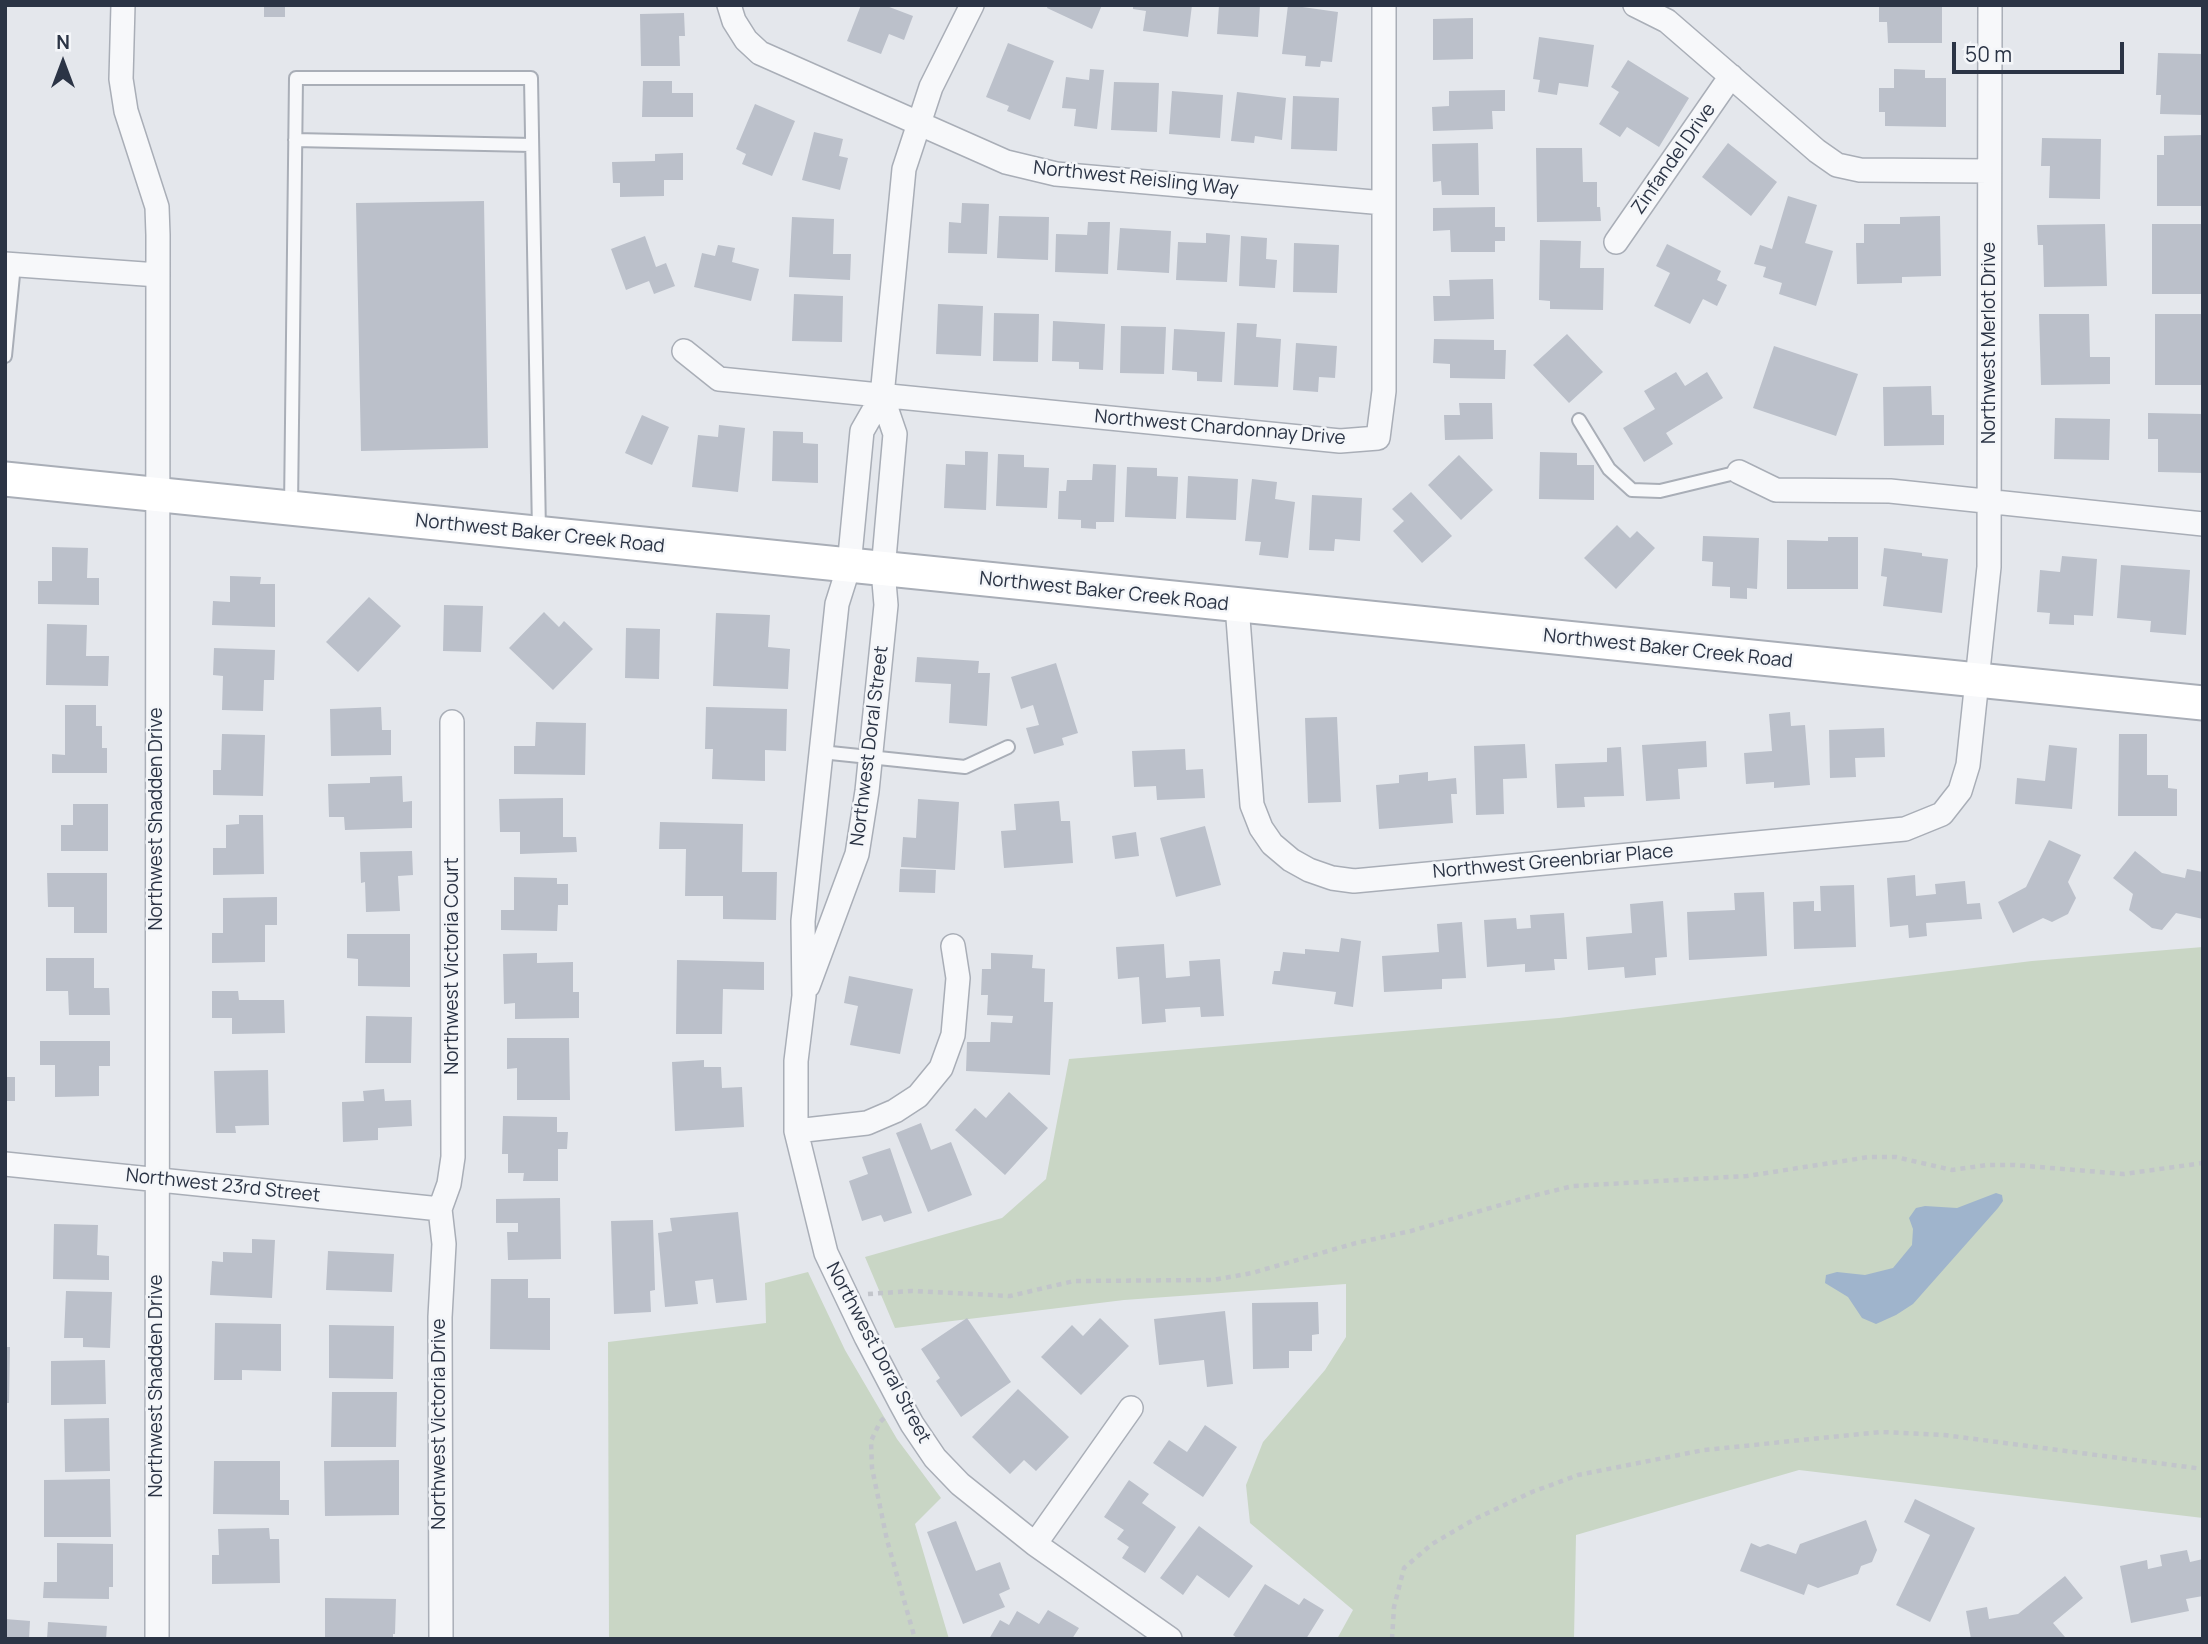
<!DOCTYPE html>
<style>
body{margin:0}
#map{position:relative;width:2208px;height:1644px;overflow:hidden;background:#e4e7ec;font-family:Manrope,sans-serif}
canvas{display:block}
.frame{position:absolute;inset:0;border:7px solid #2b3445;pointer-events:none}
.north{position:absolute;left:28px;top:28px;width:70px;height:70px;-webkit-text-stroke:5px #f4f6f9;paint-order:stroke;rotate:0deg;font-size:19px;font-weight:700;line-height:28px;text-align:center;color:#2b3445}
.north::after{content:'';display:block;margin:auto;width:24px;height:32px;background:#2b3445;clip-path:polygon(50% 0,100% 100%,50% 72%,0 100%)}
.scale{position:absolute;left:1952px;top:42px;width:172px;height:32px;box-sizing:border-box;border:4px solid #2b3445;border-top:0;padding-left:9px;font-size:21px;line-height:24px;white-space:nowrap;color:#2b3445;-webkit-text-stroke:5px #f4f6f9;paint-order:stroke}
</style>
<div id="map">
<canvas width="2208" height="1644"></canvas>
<div class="frame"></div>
<div class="north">N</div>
<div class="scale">50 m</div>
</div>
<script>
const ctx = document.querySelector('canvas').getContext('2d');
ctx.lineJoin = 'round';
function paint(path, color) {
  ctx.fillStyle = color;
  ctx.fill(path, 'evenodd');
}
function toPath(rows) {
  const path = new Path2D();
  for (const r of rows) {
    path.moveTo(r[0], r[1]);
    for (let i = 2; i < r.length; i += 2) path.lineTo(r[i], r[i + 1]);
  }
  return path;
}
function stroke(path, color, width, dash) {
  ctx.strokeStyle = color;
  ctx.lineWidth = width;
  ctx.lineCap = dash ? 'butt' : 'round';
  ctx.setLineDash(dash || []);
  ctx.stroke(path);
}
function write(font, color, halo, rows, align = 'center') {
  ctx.font = font + ' Manrope,sans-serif';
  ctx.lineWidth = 5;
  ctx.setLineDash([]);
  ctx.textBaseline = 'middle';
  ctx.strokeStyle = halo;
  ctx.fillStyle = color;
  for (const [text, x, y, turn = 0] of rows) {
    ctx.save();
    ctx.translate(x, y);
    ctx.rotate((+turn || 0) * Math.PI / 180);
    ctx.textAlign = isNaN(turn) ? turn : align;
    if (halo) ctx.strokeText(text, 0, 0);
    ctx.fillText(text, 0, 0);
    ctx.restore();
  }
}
const green = toPath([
 [2203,947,2203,1518,1799,1470,1576,1535,1574,1639,1337,1639,1353,1610,1250,1523,1246,1485,1263,1442,1325,1370,1346,1337,1346,1284,1124,1300,895,1328,865,1257,1002,1218,1046,1179,1069,1059,1559,1018,2032,961],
 [808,1272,845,1350,897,1439,941,1498,915,1524,949,1639,609,1639,608,1342,766,1323,765,1283]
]);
const water = toPath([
 [1996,1193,2002,1195,2003,1201,1998,1208,1913,1304,1896,1315,1876,1324,1862,1318,1848,1297,1825,1283,1826,1275,1837,1272,1865,1275,1893,1268,1912,1245,1913,1229,1909,1218,1916,1208,1925,1206,1957,1208]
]);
const building = toPath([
 [264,5,285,5,285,17,264,17],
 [861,5,884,5,913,16,904,40,889,34,881,54,847,41],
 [1048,5,1102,5,1092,29,1047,8],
 [1133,5,1192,5,1188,37,1143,31,1146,11,1133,9],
 [1219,5,1260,5,1258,37,1217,34],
 [1288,5,1338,12,1332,62,1321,61,1320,67,1305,66,1306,56,1282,54],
 [1879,5,1942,5,1942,43,1888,43,1887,22,1879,22],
 [684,13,685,36,679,36,680,66,641,66,640,14],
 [1473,18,1473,59,1433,60,1433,19],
 [1539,37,1594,45,1588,87,1559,83,1557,95,1538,92,1540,80,1533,79],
 [1008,43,1054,61,1030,120,1007,111,1009,106,986,97],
 [2158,53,2203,54,2203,115,2160,114,2161,95,2156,95],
 [1628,60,1689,98,1659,147,1627,127,1620,137,1599,124,1619,92,1611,87],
 [1090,69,1104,70,1097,129,1074,126,1076,109,1062,108,1066,77,1089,80],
 [1894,69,1925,70,1925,78,1946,78,1946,127,1885,126,1885,112,1879,112,1879,88,1894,88],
 [643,81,672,81,672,93,693,93,693,117,642,117],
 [1114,82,1159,83,1157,132,1111,130],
 [1505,90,1505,111,1492,111,1493,129,1433,131,1432,107,1449,106,1449,91],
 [1172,91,1223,95,1220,138,1169,134],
 [1237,92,1286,98,1282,140,1255,136,1254,143,1231,141],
 [1293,96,1339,98,1337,151,1291,149],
 [755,104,795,121,772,176,742,164,746,154,736,149],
 [814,132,843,139,839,156,848,158,840,190,802,180],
 [2203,135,2203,206,2157,206,2157,155,2164,155,2164,136],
 [2042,138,2101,139,2100,199,2049,198,2050,166,2041,166],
 [1478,143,1479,195,1442,195,1441,181,1433,182,1432,144],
 [1728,143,1777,182,1751,216,1702,177],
 [1536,148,1582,148,1583,182,1597,182,1597,207,1600,207,1601,221,1537,222],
 [683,153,683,180,664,180,664,196,620,197,620,183,613,183,612,162,655,161,655,154],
 [1788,196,1817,205,1805,243,1833,251,1816,306,1779,294,1782,283,1763,277,1766,267,1754,264,1760,245,1772,249],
 [484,201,488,448,361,451,356,203],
 [962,203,989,204,987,254,948,253,949,222,961,223],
 [1495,207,1495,227,1505,227,1505,241,1495,241,1495,252,1451,252,1450,230,1433,231,1433,208],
 [999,216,1049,217,1048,260,997,258],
 [1940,216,1941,276,1902,277,1902,283,1857,284,1856,243,1864,243,1864,224,1900,224,1900,217],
 [792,217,834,219,833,254,851,254,850,280,789,277],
 [1088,222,1110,222,1108,274,1055,272,1056,234,1087,235],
 [2105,224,2107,286,2044,287,2043,245,2038,245,2037,225],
 [2152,224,2203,224,2203,294,2152,294],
 [1120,228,1171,231,1169,273,1117,270],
 [1206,233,1230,235,1227,282,1176,280,1178,242,1206,243],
 [645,236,656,267,666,263,675,286,654,294,649,281,626,290,611,249],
 [1241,236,1267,238,1266,259,1277,260,1275,288,1239,286],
 [1540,240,1581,241,1580,268,1604,268,1603,310,1550,309,1550,301,1539,300],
 [1294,243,1339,245,1337,293,1293,292],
 [1667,244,1721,271,1717,280,1727,285,1717,306,1703,299,1690,324,1654,306,1670,273,1656,266],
 [718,245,735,248,732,262,759,269,751,301,694,287,702,253,715,256],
 [1493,279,1494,319,1434,321,1433,296,1450,296,1449,280],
 [794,294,843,296,842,342,792,341],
 [938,304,983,306,981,356,936,354],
 [994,313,1039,314,1038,362,993,361],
 [2039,314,2089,314,2090,357,2110,357,2110,384,2041,385],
 [2155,314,2203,314,2203,385,2155,385],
 [1053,321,1105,324,1103,370,1079,369,1079,362,1052,361],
 [1237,323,1257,324,1256,337,1281,339,1278,387,1234,385],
 [1121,326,1166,327,1164,374,1120,373],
 [1174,329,1225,332,1222,382,1197,381,1197,372,1172,370],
 [1567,334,1603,372,1569,403,1533,365],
 [1434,339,1494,340,1494,350,1506,350,1505,379,1450,378,1450,364,1433,363],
 [1296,343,1337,346,1335,378,1319,377,1318,392,1293,390],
 [1774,346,1858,374,1836,436,1753,408],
 [1676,372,1685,386,1707,372,1723,398,1666,433,1673,444,1644,462,1623,428,1655,409,1644,391],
 [1931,386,1932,415,1944,415,1944,445,1884,446,1883,387],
 [1459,403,1492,403,1493,439,1445,440,1444,415,1460,415],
 [2148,413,2203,414,2203,473,2158,472,2158,439,2148,439],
 [642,415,669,427,652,465,625,453],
 [2055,418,2110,419,2109,460,2054,459],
 [719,425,745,428,738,492,692,487,698,435,718,437],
 [773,431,803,432,803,443,818,444,818,483,772,481],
 [965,451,988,452,986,510,944,508,946,464,965,465],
 [1540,452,1577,453,1577,465,1594,465,1594,500,1539,499],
 [998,454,1024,455,1024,467,1049,468,1047,508,996,506],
 [1459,455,1493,490,1461,520,1428,485],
 [1093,464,1116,465,1114,522,1096,522,1096,529,1081,528,1081,520,1058,519,1059,491,1066,491,1067,480,1092,480],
 [1127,467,1157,468,1157,476,1178,477,1176,519,1125,517],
 [1188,476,1238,479,1236,520,1186,518],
 [1252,479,1277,482,1275,499,1295,502,1288,558,1259,555,1261,542,1245,541],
 [1411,492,1452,536,1422,563,1393,531,1404,521,1392,509],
 [1312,495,1362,498,1360,541,1335,539,1334,551,1309,550],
 [1617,525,1630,538,1637,531,1655,548,1616,589,1584,558],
 [1703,536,1759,538,1757,589,1747,588,1747,599,1730,598,1730,587,1712,586,1713,562,1702,561],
 [1828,537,1858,537,1858,589,1787,589,1787,540,1828,541],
 [52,547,88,548,87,578,99,578,99,605,38,604,38,581,52,581],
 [1884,548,1922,553,1922,556,1948,559,1942,613,1883,606,1887,577,1881,576],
 [2062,556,2097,559,2093,616,2074,615,2074,625,2049,624,2050,613,2037,612,2040,570,2060,572],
 [2121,565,2190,570,2186,635,2150,632,2151,621,2117,618],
 [230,576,261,577,260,584,275,584,275,627,212,625,213,601,230,602],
 [369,597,401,626,358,672,326,642],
 [444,605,483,606,481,652,443,651],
 [544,612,559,627,564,621,593,649,553,690,509,648],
 [716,613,770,615,768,647,790,649,788,689,713,686],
 [47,624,87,625,86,656,109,656,108,686,46,685],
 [626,628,660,629,659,679,625,678],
 [214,648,275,650,274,680,264,680,263,711,222,710,223,676,213,675],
 [917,657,979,661,978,673,990,673,987,726,949,723,951,684,915,682],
 [1056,663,1078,733,1062,738,1064,745,1034,754,1026,728,1039,725,1033,705,1021,709,1011,677],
 [65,705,96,705,96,726,102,726,102,748,107,748,107,773,52,773,52,754,65,755],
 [381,707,382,730,391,730,391,755,331,756,330,709],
 [706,707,787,709,786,751,765,750,765,781,712,779,713,749,705,749],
 [1790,712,1791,726,1805,725,1810,785,1774,788,1774,782,1746,784,1744,753,1772,751,1769,714],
 [1337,717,1341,802,1308,803,1305,718],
 [536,722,586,723,585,775,514,774,514,746,535,746],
 [1884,728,1885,757,1855,758,1856,777,1830,778,1829,730],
 [222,734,265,735,263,796,213,795,213,770,221,770],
 [2119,734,2147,734,2147,775,2168,775,2168,788,2177,789,2177,816,2118,816],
 [1706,741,1707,767,1678,769,1680,799,1646,801,1642,745],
 [1525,744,1527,778,1503,779,1504,814,1476,815,1474,746],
 [2049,745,2077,748,2072,809,2015,804,2017,778,2045,781],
 [1621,747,1624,796,1584,797,1585,807,1557,808,1555,764,1607,762,1607,748],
 [1185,749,1186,770,1203,769,1205,798,1157,800,1156,786,1134,787,1132,751],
 [1428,772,1428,781,1456,778,1457,794,1451,794,1453,823,1379,829,1376,785,1399,783,1399,775],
 [402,776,403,802,412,801,412,828,345,830,344,817,329,817,328,784,370,783,370,777],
 [563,798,563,837,576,837,577,852,520,854,520,832,500,832,499,799],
 [918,799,959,802,955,870,901,867,903,837,916,838],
 [1059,801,1061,821,1070,821,1073,863,1004,868,1001,831,1016,830,1014,804],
 [73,804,108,804,108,851,61,851,61,825,73,825],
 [239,815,263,815,264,874,213,875,213,848,226,848,226,825,239,824],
 [660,822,743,824,742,872,777,872,776,920,723,919,723,896,685,896,686,849,659,849],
 [1205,826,1221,885,1176,897,1160,838],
 [1136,832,1139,856,1115,859,1112,836],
 [2049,840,2081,855,2068,882,2076,898,2068,914,2052,922,2043,918,2013,933,1998,902,2026,887],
 [412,851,413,875,398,876,400,911,366,912,365,882,361,883,360,852],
 [2135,851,2162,873,2185,878,2187,869,2203,872,2203,919,2176,913,2162,930,2152,928,2129,910,2133,894,2113,878],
 [900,869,936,870,935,893,899,892],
 [47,873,107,873,107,933,74,933,74,907,48,907],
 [1915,875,1916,896,1936,894,1935,884,1965,881,1967,904,1980,903,1982,919,1926,923,1927,936,1909,938,1908,925,1890,927,1887,878],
 [514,877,557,878,557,884,568,884,568,905,558,905,557,931,501,930,501,910,514,910],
 [1854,885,1856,947,1794,949,1793,902,1814,901,1814,911,1821,911,1820,886],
 [1764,892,1767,956,1689,960,1687,912,1735,910,1734,893],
 [277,897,277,925,265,925,265,962,212,963,212,933,223,933,223,898],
 [1663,901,1667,957,1655,958,1656,975,1625,978,1624,967,1588,970,1586,937,1632,933,1630,904],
 [1564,913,1567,959,1554,959,1555,970,1525,972,1525,964,1487,967,1484,920,1516,918,1517,929,1531,928,1530,915],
 [1462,922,1466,978,1442,979,1442,989,1384,992,1382,956,1439,952,1437,924],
 [347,934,410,934,410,987,358,986,358,959,347,958],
 [1341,938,1361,941,1353,1007,1334,1004,1336,992,1272,984,1274,971,1280,971,1283,952,1305,954,1305,949,1339,952],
 [1164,944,1166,978,1190,976,1189,961,1220,959,1224,1016,1201,1017,1200,1007,1165,1009,1166,1022,1142,1024,1139,977,1118,979,1116,947],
 [537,953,537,963,573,962,573,992,579,992,579,1018,515,1019,515,1003,504,1004,503,954],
 [991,953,1033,955,1032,968,1045,969,1044,1002,1053,1002,1050,1075,966,1071,967,1042,990,1042,991,1022,1012,1023,1013,1016,987,1015,988,995,981,995,982,969,991,969],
 [46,958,94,958,94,988,109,988,110,1015,69,1015,68,991,46,991],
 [677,960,764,962,764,990,723,989,722,1034,676,1034],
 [849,976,913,989,900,1054,850,1045,858,1006,844,1003],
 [212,991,238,991,239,1000,284,1000,285,1033,232,1034,232,1018,212,1018],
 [366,1016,412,1017,411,1063,365,1063],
 [507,1038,569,1038,570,1100,517,1100,517,1068,507,1069],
 [40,1041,110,1041,110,1066,99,1066,99,1096,55,1097,55,1065,40,1065],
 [704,1060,704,1067,721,1067,722,1088,742,1087,744,1127,675,1131,672,1062],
 [268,1070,269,1125,235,1126,236,1133,216,1133,214,1071],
 [5,1077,15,1077,15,1101,5,1101],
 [384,1089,385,1101,411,1100,412,1126,378,1128,378,1140,343,1142,342,1102,364,1101,363,1091],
 [1009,1092,1048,1128,1005,1175,955,1130,975,1108,986,1118],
 [503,1116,557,1117,557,1132,568,1132,567,1149,558,1149,558,1181,523,1181,524,1173,508,1173,508,1154,502,1154],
 [921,1123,931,1150,951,1142,972,1195,928,1212,896,1133],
 [890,1148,912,1213,884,1222,881,1215,862,1221,849,1181,868,1174,862,1157],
 [560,1198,561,1259,508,1260,507,1232,518,1232,518,1223,496,1223,496,1199],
 [738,1212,747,1300,716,1303,713,1279,695,1281,698,1304,665,1307,658,1233,672,1231,670,1218],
 [653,1220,655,1290,650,1291,651,1312,614,1314,611,1221],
 [54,1224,98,1225,97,1255,109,1256,109,1280,53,1279],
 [252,1239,275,1240,272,1298,210,1295,212,1261,223,1262,223,1252,252,1253],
 [328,1251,394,1254,392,1292,326,1290],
 [491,1279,528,1279,528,1298,550,1298,550,1350,490,1349],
 [66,1291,112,1292,110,1348,83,1347,83,1338,64,1338],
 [1318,1302,1319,1334,1312,1335,1312,1351,1289,1351,1289,1368,1253,1369,1252,1303],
 [1225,1311,1233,1384,1207,1387,1204,1360,1159,1365,1154,1319],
 [967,1318,1011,1382,961,1417,936,1381,940,1378,921,1349],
 [1100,1318,1129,1346,1081,1395,1041,1357,1072,1325,1083,1336],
 [215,1323,281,1324,281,1371,242,1370,242,1380,214,1380],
 [329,1325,394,1326,393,1379,329,1378],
 [5,1347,10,1347,9,1403,5,1403],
 [105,1360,106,1404,51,1405,51,1361],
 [1018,1389,1069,1437,1036,1471,1024,1460,1010,1474,972,1437],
 [332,1392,397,1392,396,1447,331,1447],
 [109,1418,110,1471,65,1472,64,1419],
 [1205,1425,1237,1447,1203,1497,1153,1463,1169,1440,1187,1452],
 [399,1460,399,1515,325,1516,324,1461],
 [214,1461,280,1461,280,1500,289,1500,289,1515,213,1514],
 [110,1479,111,1537,44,1537,44,1480],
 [1129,1480,1149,1494,1142,1503,1176,1527,1145,1573,1122,1558,1129,1547,1117,1539,1124,1530,1104,1517],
 [1915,1499,1975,1528,1930,1622,1896,1605,1930,1535,1904,1522],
 [1866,1520,1877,1550,1872,1562,1861,1566,1858,1574,1818,1588,1808,1584,1804,1595,1740,1571,1751,1543,1760,1547,1768,1544,1796,1554,1800,1544],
 [956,1521,976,1571,1000,1562,1010,1589,999,1594,1005,1607,963,1624,927,1532],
 [1199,1526,1253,1566,1229,1598,1197,1575,1183,1595,1160,1578],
 [269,1528,270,1539,279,1539,280,1583,212,1584,212,1555,219,1555,218,1529],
 [57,1543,113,1544,113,1587,109,1587,109,1599,43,1598,44,1582,57,1582],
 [2187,1550,2190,1562,2203,1559,2203,1596,2186,1599,2189,1611,2131,1623,2120,1566,2147,1560,2148,1569,2162,1566,2160,1555],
 [2065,1576,2083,1598,2053,1623,2065,1637,2063,1639,1971,1639,1966,1611,1987,1607,1989,1619,2018,1614],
 [1265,1584,1299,1605,1304,1598,1324,1610,1306,1639,1238,1639,1233,1635],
 [325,1598,396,1599,395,1634,393,1634,393,1639,325,1639],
 [1048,1610,1079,1628,1072,1639,989,1639,1000,1620,1009,1625,1017,1611,1039,1624],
 [5,1619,30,1621,29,1639,5,1639],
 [48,1622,107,1626,106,1639,47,1639]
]);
const path = toPath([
 [868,1294,912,1291,1010,1296,1074,1281,1213,1280,1252,1273,1356,1243,1411,1231,1528,1197,1573,1186,1747,1176,1869,1157,1896,1157,1952,1170,1987,1165,2015,1165,2124,1174,2203,1163],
 [884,1418,880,1422,871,1441,872,1468,887,1540,915,1639],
 [1392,1639,1394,1607,1404,1568,1432,1544,1475,1519,1532,1492,1578,1475,1704,1450,1881,1432,1944,1435,2203,1469]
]);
const lane = toPath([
 [295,140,532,145],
 [5,356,14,265],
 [1579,420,1609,469,1632,490,1660,491,1739,472],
 [291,508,296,78,531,78,539,532],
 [821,752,965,767,1008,747]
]);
const street = toPath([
 [123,5,121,79,126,111,157,207,158,235,157,1639],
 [729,5,734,21,746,40,760,53,1006,162,1056,174,1384,203],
 [972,5,931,87,904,169,882,396,862,431,849,566,837,604,803,921,804,996,796,1061,796,1131,826,1253,866,1337,900,1402,912,1424,935,1458,960,1484,1035,1544,1170,1639],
 [1635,5,1667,21,1817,151,1837,165,1860,170,1989,171],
 [1616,242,1731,76],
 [5,264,158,275],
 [684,351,719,379,1340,441,1378,438,1384,391,1384,5],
 [1739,472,1776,490,1890,491,2203,524],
 [1237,605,1252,805,1261,828,1272,844,1291,860,1309,870,1332,878,1354,881,1905,829,1942,814,1960,791,1968,765,1989,567,1990,5],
 [808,986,857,854,867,791,886,605,883,570,895,434,882,396],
 [796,1131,867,1123,895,1111,918,1096,941,1068,953,1035,958,978,953,946],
 [5,1164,440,1209],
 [1035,1544,1131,1408],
 [441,1639,440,1317,444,1244,440,1209,449,1184,453,1157,452,722]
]);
const secondary = toPath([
 [5,479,2203,703]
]);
const streetNames = [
 ["Zinfandel Drive",1674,159,-55],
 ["Northwest Reisling Way",1136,179,6],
 ["Northwest Merlot Drive",1990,343,-90],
 ["Northwest Chardonnay Drive",1220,428,5],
 ["Northwest Baker Creek Road",540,534,6],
 ["Northwest Baker Creek Road",1104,592,6],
 ["Northwest Baker Creek Road",1668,649,6],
 ["Northwest Doral Street",870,746,-83],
 ["Northwest Shadden Drive",157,819,-90],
 ["Northwest Greenbriar Place",1553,862,-5],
 ["Northwest Victoria Court",453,966,-90],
 ["Northwest 23rd Street",223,1186,6],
 ["Northwest Doral Street",878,1353,62],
 ["Northwest Shadden Drive",157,1386,-90],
 ["Northwest Victoria Drive",440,1424,-90]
];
paint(green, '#c9d6c5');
paint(water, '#9fb4cc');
paint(building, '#bbc0ca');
stroke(lane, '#a9aeb7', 16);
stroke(street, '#a9aeb7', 26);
stroke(secondary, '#a9aeb7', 37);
stroke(path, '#c2c5cb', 4.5, [5, 5]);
stroke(lane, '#f7f8fa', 12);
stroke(street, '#f7f8fa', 23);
stroke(secondary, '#fff', 33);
write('19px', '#2b3445', '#f4f6f9', streetNames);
</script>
